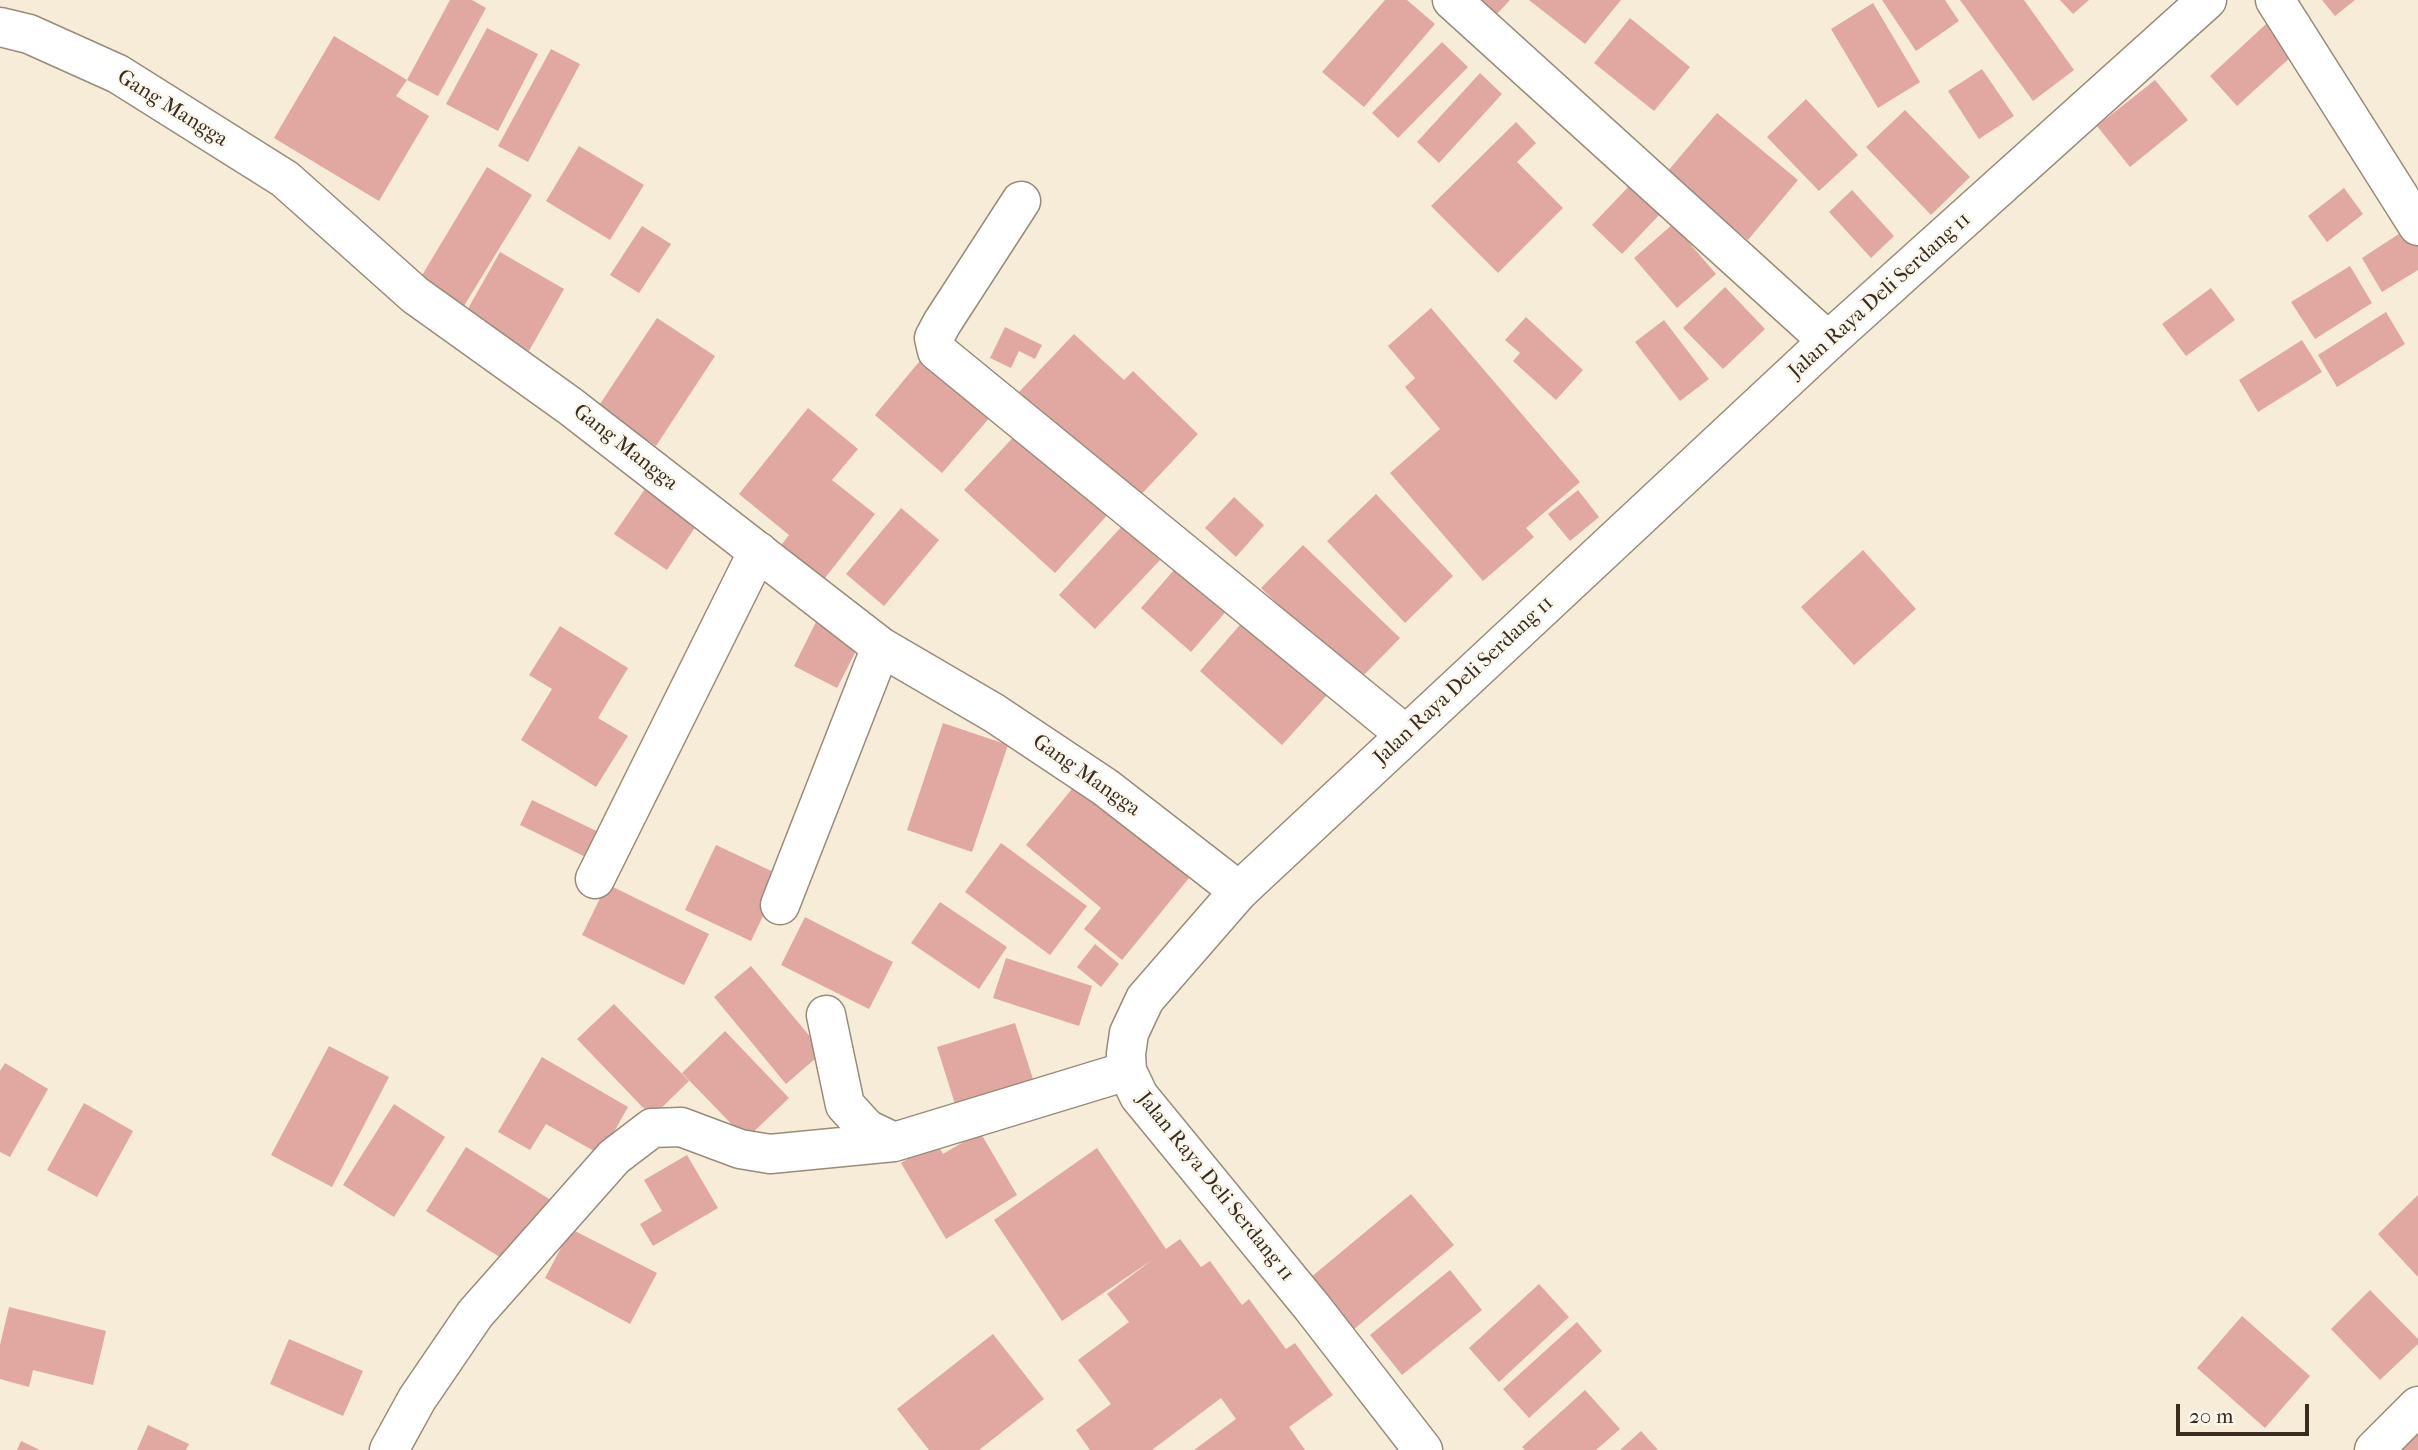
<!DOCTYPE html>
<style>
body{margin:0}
#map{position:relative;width:2418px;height:1450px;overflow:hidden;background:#f6ecd7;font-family:"IM FELL French Canon",serif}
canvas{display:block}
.scale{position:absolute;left:2176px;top:1404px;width:133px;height:32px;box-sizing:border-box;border:4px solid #3b2a1e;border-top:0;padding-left:9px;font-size:21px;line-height:24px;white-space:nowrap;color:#3b2a1e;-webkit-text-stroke:5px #fbf7ec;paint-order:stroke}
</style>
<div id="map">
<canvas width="2418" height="1450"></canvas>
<div class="scale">20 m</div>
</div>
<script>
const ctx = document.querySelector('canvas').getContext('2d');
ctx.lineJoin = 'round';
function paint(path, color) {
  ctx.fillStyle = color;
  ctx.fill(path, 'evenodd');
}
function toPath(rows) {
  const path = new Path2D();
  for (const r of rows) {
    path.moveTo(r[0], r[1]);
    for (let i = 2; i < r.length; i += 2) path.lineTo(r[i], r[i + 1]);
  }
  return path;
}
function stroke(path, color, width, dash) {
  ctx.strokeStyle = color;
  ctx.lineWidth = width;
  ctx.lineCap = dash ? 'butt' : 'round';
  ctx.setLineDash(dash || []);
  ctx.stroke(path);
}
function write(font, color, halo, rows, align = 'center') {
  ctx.font = font + ' "IM FELL French Canon",serif';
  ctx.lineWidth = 5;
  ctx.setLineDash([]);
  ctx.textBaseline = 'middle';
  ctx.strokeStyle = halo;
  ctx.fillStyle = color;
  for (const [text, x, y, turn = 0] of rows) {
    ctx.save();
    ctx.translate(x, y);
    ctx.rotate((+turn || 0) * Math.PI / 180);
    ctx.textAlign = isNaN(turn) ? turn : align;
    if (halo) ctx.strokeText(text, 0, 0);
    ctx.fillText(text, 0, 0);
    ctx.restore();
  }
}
const building = toPath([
 [450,0,472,0,486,8,438,96,407,80],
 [1385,0,1407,0,1435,24,1364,107,1322,72],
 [1478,0,1510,0,1495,16],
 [1529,0,1621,0,1585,44],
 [1882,0,1945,0,1959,21,1916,51],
 [1960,0,2024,0,2074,70,2033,101],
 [2060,0,2089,0,2073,14],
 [2322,0,2355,0,2335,16],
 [1873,3,1920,82,1878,108,1831,29],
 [1630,18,1690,67,1654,111,1594,63],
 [2266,24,2293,55,2237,106,2210,76],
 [487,28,538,54,498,131,446,104],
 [334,36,407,80,396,96,429,116,379,201,274,138],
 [1442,42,1468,67,1398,138,1372,113],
 [551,49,580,64,528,162,498,146],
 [1982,69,2014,116,1979,139,1948,91],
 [1480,73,1502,94,1439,163,1417,142],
 [2155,80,2188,120,2130,167,2097,126],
 [1806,99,1858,155,1819,191,1767,137],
 [1905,110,1970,177,1931,215,1866,147],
 [1717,113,1798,180,1748,240,1667,172],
 [1516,122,1536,143,1517,162,1563,208,1498,273,1431,206],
 [579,146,644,185,610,240,546,201],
 [487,167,532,195,462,309,418,282],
 [1633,182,1663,211,1622,254,1592,225],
 [2344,188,2363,214,2327,242,2308,216],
 [1852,190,1894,236,1871,258,1829,212],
 [1673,224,1716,274,1677,308,1634,258],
 [642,226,671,244,639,293,610,275],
 [2408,228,2418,245,2418,270,2382,292,2362,258],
 [500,252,564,289,529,351,465,314],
 [2350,266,2372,303,2315,339,2291,302],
 [1725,287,1765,329,1723,369,1683,328],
 [2211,288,2235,320,2186,356,2162,324],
 [1431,308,1580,482,1526,528,1534,537,1483,581,1390,473,1440,429,1405,387,1415,378,1388,346],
 [2386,312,2405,344,2337,387,2318,355],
 [1526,317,1583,370,1556,400,1513,361,1520,353,1505,340],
 [657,318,715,356,656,446,598,407],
 [1664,320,1709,379,1680,401,1635,342],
 [1005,327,1042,345,1035,359,1019,351,1011,368,990,358],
 [1074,334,1124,380,1133,371,1198,434,1135,501,1019,392],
 [2302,340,2322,372,2258,412,2239,380],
 [923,357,991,416,942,473,875,415],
 [808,408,858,449,832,480,875,514,818,587,775,553,789,535,739,494],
 [1021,429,1110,512,1055,573,964,490],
 [647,486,699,521,667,570,614,534],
 [1578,490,1599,517,1570,541,1548,514],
 [1376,494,1453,576,1405,623,1327,541],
 [1234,497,1264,525,1236,557,1205,528],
 [901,508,939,540,884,606,846,574],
 [1123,525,1160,560,1095,629,1059,595],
 [1303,545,1400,638,1358,681,1261,588],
 [1863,550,1916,609,1854,665,1801,607],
 [1180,563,1229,608,1191,652,1141,608],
 [1245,619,1328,694,1282,745,1200,671],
 [817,620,860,643,837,688,794,666],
 [560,626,628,668,598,718,628,736,596,787,521,740,552,689,529,675],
 [943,723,1008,745,972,852,907,830],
 [1076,784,1189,878,1122,960,1084,929,1101,908,1026,845],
 [532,800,611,838,598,863,520,825],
 [1001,843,1087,906,1050,955,965,892],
 [716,845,782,876,751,941,685,910],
 [607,884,709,934,684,985,582,935],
 [940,902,1007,947,979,989,911,943],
 [805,917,893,962,869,1009,781,965],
 [1095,944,1119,964,1101,987,1077,967],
 [1006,958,1092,986,1079,1026,993,998],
 [751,966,823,1052,786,1084,714,997],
 [614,1004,689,1081,652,1117,577,1039],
 [1015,1023,1033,1079,955,1104,937,1047],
 [725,1031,789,1098,746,1139,682,1073],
 [329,1046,389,1077,332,1187,271,1155],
 [542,1057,628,1107,601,1155,546,1124,530,1150,498,1132],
 [5,1063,48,1089,10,1157,0,1152,0,1071],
 [84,1103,133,1131,97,1197,47,1170],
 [394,1104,445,1137,394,1217,343,1185],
 [980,1132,1017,1195,946,1239,901,1163,936,1142,943,1154],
 [466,1147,554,1202,514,1266,426,1211],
 [1097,1148,1166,1249,1180,1239,1201,1267,1210,1261,1242,1305,1249,1299,1286,1349,1295,1343,1333,1395,1289,1427,1305,1450,1194,1450,1236,1419,1221,1398,1152,1450,1090,1450,1076,1430,1111,1404,1078,1360,1129,1322,1107,1294,1152,1260,1062,1321,994,1220],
 [687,1155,718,1208,653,1246,640,1224,662,1211,644,1180],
 [1411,1194,1454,1245,1353,1330,1310,1278],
 [2418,1195,2418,1277,2378,1234],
 [571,1229,657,1273,630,1324,545,1278],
 [1450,1270,1482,1310,1402,1375,1370,1335],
 [1539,1284,1569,1317,1499,1382,1469,1348],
 [2370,1290,2418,1339,2418,1344,2380,1380,2331,1329],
 [9,1307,106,1331,93,1385,33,1370,29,1387,0,1379,0,1345],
 [2242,1316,2310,1376,2265,1428,2197,1368],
 [1577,1322,1602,1351,1529,1418,1503,1389],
 [993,1334,1044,1399,979,1450,929,1450,897,1409],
 [289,1339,363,1371,343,1416,270,1384],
 [1585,1390,1620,1429,1596,1450,1525,1450,1522,1447],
 [148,1425,189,1444,186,1450,137,1450],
 [2418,1425,2418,1450,2392,1450],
 [1641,1431,1658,1450,1620,1450],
 [21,1441,40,1450,17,1450]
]);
const minor = toPath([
 [1452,0,1828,341],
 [2275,0,2418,226],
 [0,27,29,34,118,74,285,179,415,295,570,406,881,647,994,713,1105,787,1239,891],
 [1021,201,942,323,934,338,937,351,1406,735],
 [595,879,758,551],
 [780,905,881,647],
 [826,1015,845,1105,867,1129,894,1142,1127,1071],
 [389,1450,417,1399,475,1314,614,1157,652,1128,681,1127,740,1149,770,1154,894,1142],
 [2374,1450,2418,1406]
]);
const tertiary = toPath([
 [1423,1450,1312,1307,1139,1096,1127,1071,1126,1054,1129,1033,1145,999,1239,891,1828,341,2207,0]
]);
const streetNames = [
 ["Gang Mangga",172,109,32],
 ["Jalan Raya Deli Serdang 11",1880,296,-42],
 ["Gang Mangga",625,448,38],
 ["Jalan Raya Deli Serdang 11",1464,681,-43],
 ["Gang Mangga",1086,776,35],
 ["Jalan Raya Deli Serdang 11",1215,1187,51]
];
paint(building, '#e1a8a2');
stroke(minor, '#988b7a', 41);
stroke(tertiary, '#988b7a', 41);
stroke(minor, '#fff', 38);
stroke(tertiary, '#fff', 38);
write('21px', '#3b2a1e', '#fbf7ec', streetNames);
</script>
